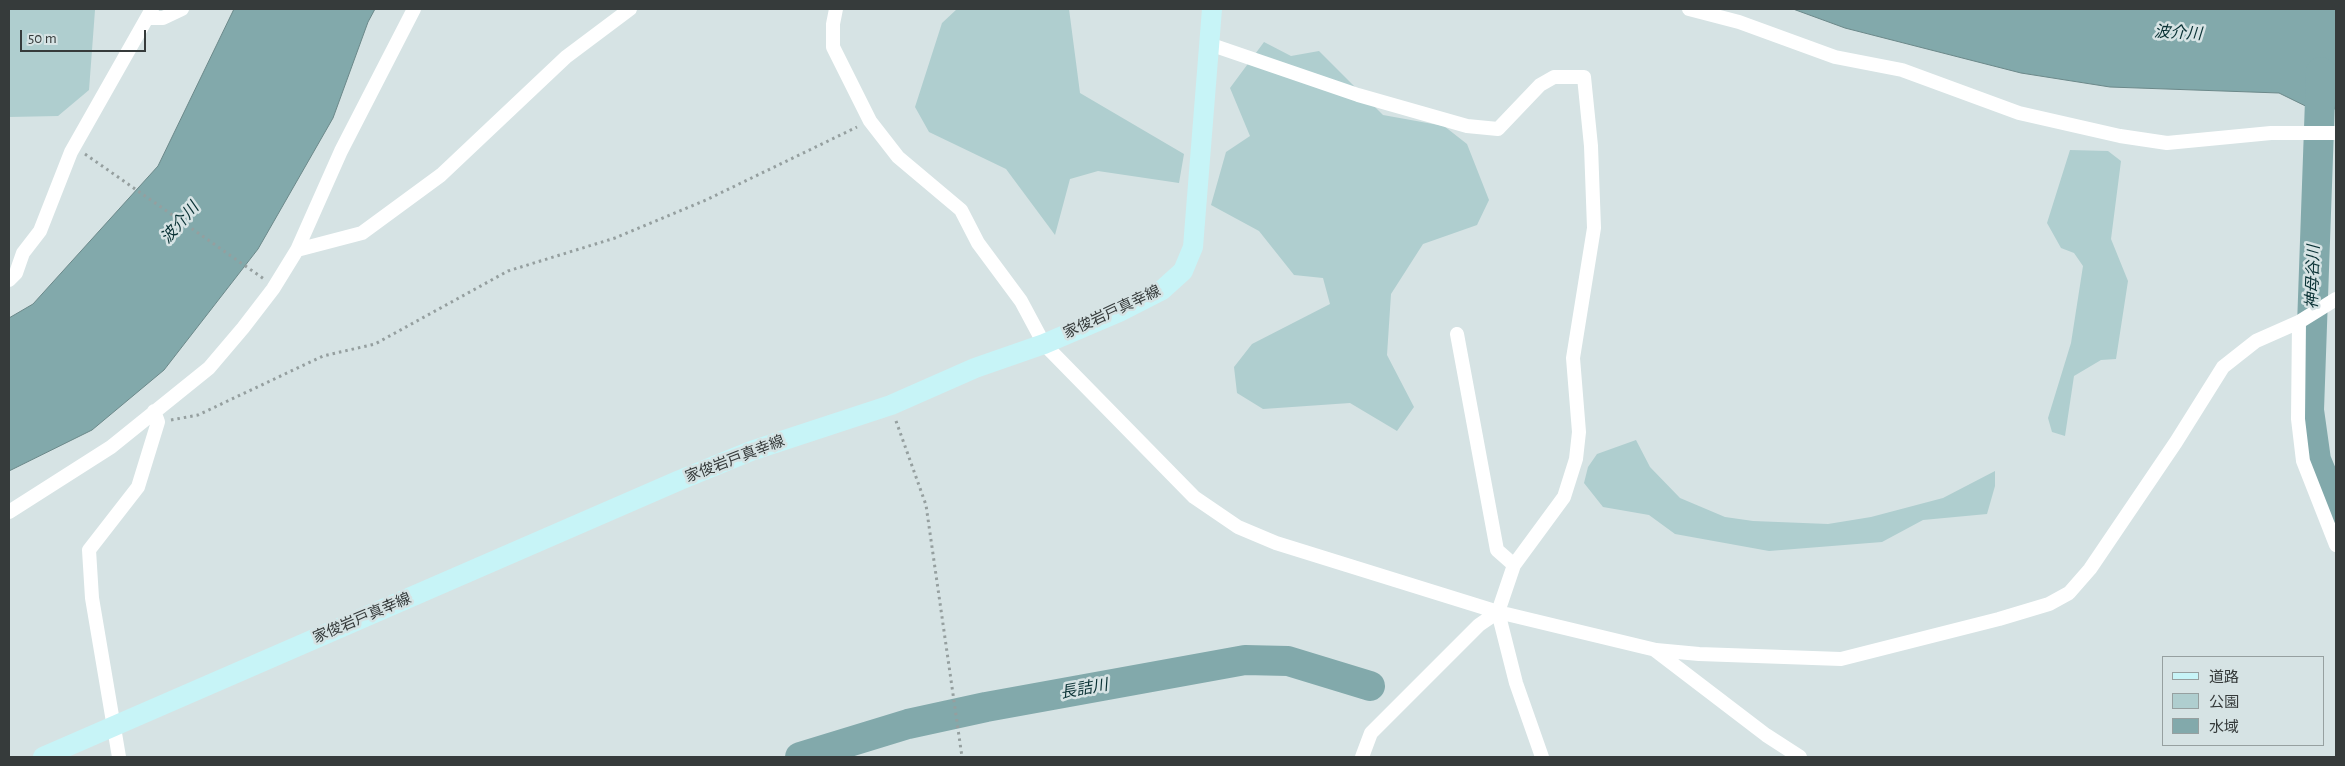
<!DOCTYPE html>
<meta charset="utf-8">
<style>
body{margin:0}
#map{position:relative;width:2345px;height:766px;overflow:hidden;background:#d6e3e4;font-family:"Alegreya Sans","Noto Sans JP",sans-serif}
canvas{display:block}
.frame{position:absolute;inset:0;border:10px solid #363b3b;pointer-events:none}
.legend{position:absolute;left:2162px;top:656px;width:162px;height:90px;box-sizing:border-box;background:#d6e3e4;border:1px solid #96a0a0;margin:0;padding:6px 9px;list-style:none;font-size:15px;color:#363b3b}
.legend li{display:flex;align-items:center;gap:10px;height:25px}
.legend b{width:25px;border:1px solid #96a0a0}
.scale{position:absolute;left:20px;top:30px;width:126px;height:22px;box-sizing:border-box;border:2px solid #363b3b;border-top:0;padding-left:6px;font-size:15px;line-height:18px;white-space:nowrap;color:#363b3b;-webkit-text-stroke:4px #d6e3e4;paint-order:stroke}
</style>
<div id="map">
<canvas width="2345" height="766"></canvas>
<div class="frame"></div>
<ul class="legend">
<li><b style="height:6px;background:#c7f4f7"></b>道路</li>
<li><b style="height:14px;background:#afcecf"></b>公園</li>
<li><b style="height:14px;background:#82a9ab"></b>水域</li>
</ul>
<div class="scale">50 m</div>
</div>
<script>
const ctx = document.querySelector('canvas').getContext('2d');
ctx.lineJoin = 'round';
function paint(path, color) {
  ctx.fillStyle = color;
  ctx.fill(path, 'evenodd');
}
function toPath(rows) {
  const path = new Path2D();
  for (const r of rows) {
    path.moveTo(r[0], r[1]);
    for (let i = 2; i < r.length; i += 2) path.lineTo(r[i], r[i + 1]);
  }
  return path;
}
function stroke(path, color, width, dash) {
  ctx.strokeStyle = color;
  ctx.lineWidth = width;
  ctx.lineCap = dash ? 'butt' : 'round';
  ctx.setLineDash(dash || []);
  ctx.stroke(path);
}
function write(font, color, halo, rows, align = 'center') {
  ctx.font = font + ' "Alegreya Sans","Noto Sans JP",sans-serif';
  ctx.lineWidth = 5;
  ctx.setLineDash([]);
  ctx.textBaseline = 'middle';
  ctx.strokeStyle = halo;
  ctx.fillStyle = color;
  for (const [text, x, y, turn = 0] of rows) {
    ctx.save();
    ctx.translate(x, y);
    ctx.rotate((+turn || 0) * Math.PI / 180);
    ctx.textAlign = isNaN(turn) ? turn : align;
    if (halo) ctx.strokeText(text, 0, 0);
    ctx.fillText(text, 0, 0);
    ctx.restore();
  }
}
const green = toPath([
 [9,9,95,10,89,90,58,116,9,117],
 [957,9,1069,9,1080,93,1184,154,1179,183,1098,171,1070,179,1055,235,1006,169,929,132,915,107,942,23],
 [1264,42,1291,56,1319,51,1383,115,1444,126,1467,144,1489,200,1477,225,1423,244,1391,294,1387,355,1414,407,1397,431,1350,403,1263,409,1237,393,1234,367,1252,344,1330,304,1323,278,1294,275,1259,231,1211,205,1226,152,1250,136,1230,88],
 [2070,150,2108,151,2121,161,2111,239,2128,281,2116,359,2101,360,2074,376,2065,436,2052,432,2048,418,2071,343,2083,266,2074,253,2061,248,2047,223],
 [1636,440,1650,467,1680,498,1725,517,1753,521,1828,524,1871,517,1943,498,1995,471,1995,486,1987,514,1923,520,1882,542,1769,551,1675,534,1649,515,1603,507,1584,483,1588,467,1597,454]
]);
const water = toPath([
 [234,9,375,9,368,22,333,118,258,249,164,370,92,430,9,471,9,318,33,304,158,166,234,9],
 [1793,9,2336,9,2336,105,2330,118,2279,93,2110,87,2021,73,1845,28,1793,9]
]);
const river = toPath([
 [2321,72,2309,410,2316,460,2336,508],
 [800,757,908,724,986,707,1245,660,1288,661,1370,686]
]);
const path = toPath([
 [85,154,264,279],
 [171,420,198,415,323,356,375,344,508,271,615,238,706,200,857,127],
 [896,421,926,505,962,757]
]);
const minor = toPath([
 [836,9,833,24,833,47,870,121,898,157,961,210,978,243,1021,301,1044,344,1194,497,1238,527,1276,543,1498,612,1656,650,1699,654,1841,659,1999,619,2049,604,2069,593,2090,569,2176,442,2223,367,2256,341,2299,322,2336,299],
 [1689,9,1739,22,1835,57,1902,70,2019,113,2120,136,2167,143,2271,133,2336,133],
 [148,18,163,18,182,9],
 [1209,44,1358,95,1467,126,1498,129,1540,85,1554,77,1584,77,1591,146,1594,228,1573,358,1579,432,1576,459,1564,497,1514,565,1498,612,1516,683,1542,757],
 [297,250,362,233,441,175,566,57,630,9],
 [9,280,16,273,23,253,40,231,71,152,152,9],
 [2299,322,2298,419,2303,461,2336,545],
 [1457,334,1497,550,1514,565],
 [9,512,111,447,209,368,243,328,273,289,297,250,341,151,414,9],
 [1656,651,1766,735,1800,757],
 [119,757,92,598,89,550,138,487,158,422,154,411],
 [1362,757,1371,733,1479,625,1498,612]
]);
const secondary = toPath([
 [43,757,680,480,751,451,891,405,975,368,1044,344,1119,312,1162,290,1183,271,1193,247,1212,9]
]);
const streetNames = [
 ["家俊岩戸真幸線",1112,312,-25],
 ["家俊岩戸真幸線",735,459,-21],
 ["家俊岩戸真幸線",362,618,-23]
];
const waterNames = [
 ["波介川",2178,33,3],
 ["波介川",180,223,-49],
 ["神母谷川",2313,277,-88],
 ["長詰川",1084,689,-10]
];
paint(green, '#afcecf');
paint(water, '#82a9ab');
stroke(water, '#6b8889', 1);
stroke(river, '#82a9ab', 30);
stroke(path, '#959f9f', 3, [2.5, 4]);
stroke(minor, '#fff', 14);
stroke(secondary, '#c7f4f7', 20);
write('15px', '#363b3b', '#d6e3e4', streetNames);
write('italic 16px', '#093134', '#d6e3e4', waterNames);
</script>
